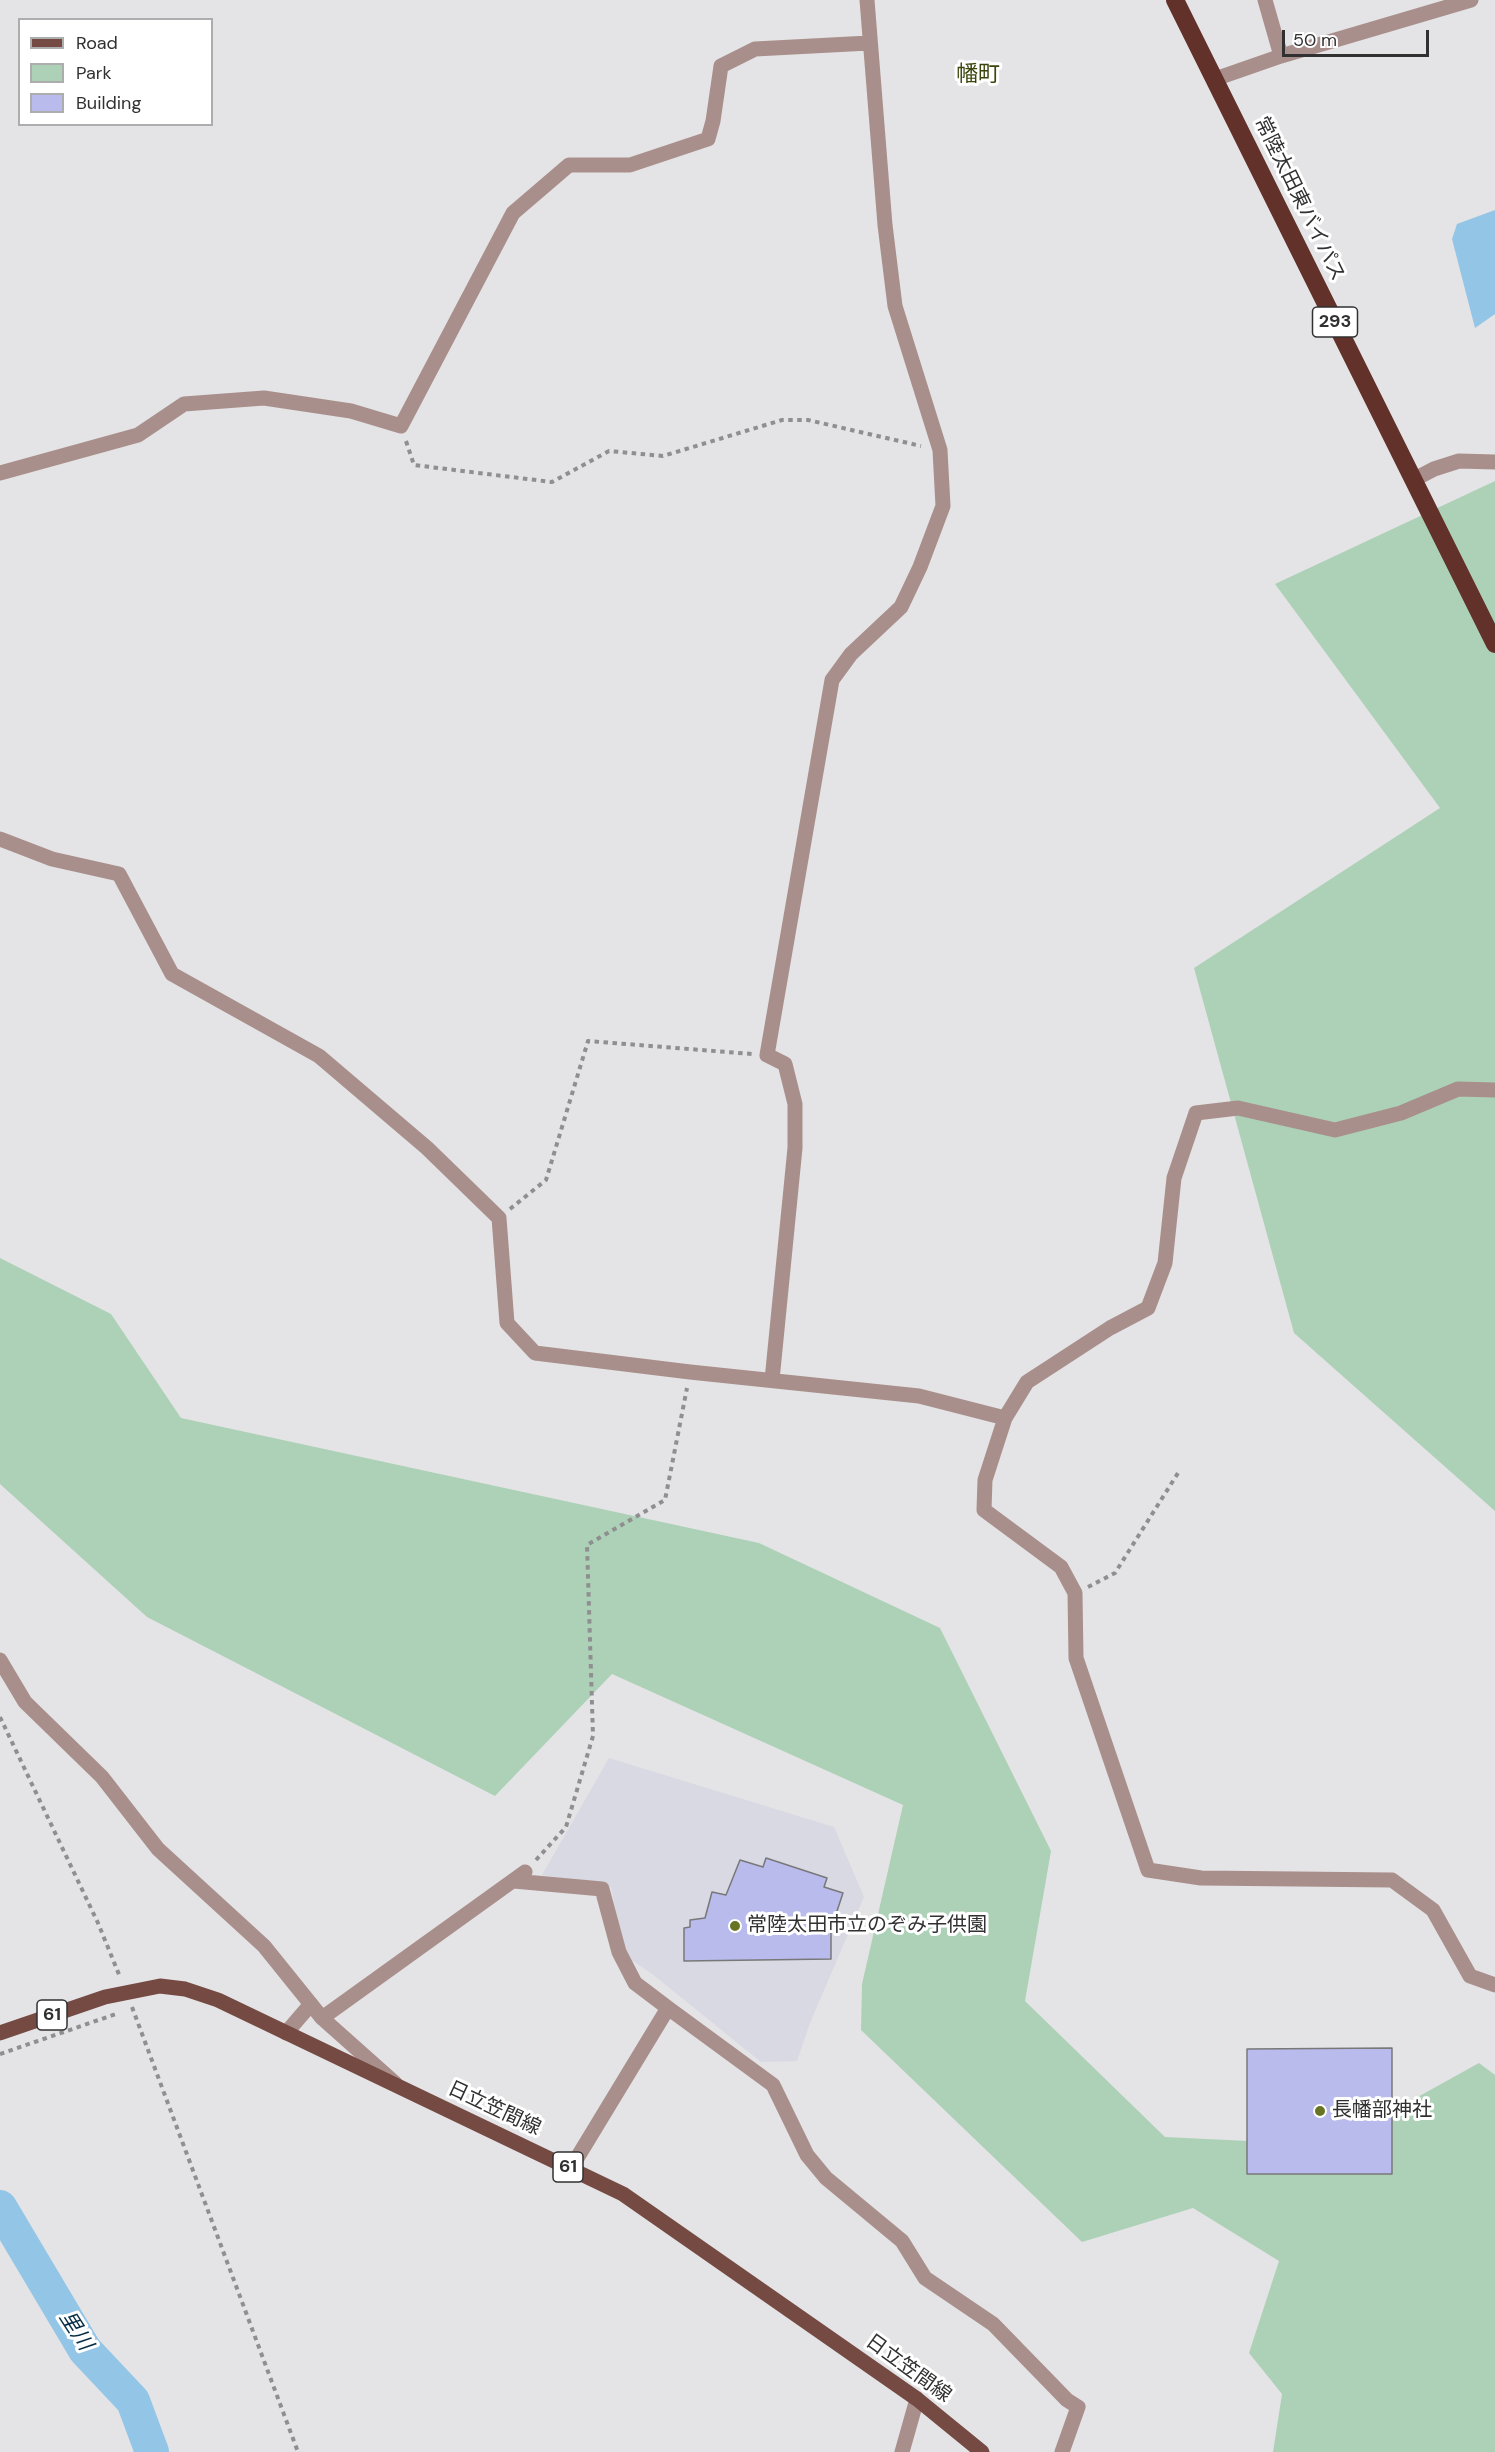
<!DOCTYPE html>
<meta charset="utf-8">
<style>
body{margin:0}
#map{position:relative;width:1495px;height:2452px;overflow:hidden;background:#e4e4e6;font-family:"DM Sans",sans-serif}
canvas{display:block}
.legend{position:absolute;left:18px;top:18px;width:195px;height:108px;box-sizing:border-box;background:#fff;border:2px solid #adadad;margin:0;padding:8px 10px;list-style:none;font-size:18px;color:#313132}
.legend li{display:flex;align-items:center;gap:12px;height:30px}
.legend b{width:30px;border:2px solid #adadad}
.scale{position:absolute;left:1282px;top:30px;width:147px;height:27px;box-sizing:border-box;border:3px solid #313132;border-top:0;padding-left:8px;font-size:18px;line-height:21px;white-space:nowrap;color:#313132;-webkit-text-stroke:4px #fff;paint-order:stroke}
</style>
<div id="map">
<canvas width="1495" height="2452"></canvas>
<ul class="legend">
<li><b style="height:8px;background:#754a43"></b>Road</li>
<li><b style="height:16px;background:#add1b7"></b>Park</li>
<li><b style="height:16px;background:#b9bbed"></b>Building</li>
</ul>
<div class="scale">50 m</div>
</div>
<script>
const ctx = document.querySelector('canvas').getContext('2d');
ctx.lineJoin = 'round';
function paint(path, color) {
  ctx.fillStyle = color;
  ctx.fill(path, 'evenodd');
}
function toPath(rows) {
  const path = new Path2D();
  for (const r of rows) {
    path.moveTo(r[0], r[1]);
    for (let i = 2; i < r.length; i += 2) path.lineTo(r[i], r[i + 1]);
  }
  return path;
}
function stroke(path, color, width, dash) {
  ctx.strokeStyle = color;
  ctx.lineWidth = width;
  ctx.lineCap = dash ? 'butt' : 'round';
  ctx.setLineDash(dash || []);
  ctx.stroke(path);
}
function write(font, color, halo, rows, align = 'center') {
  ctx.font = font + ' "DM Sans","Noto Sans JP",sans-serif';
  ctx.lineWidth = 6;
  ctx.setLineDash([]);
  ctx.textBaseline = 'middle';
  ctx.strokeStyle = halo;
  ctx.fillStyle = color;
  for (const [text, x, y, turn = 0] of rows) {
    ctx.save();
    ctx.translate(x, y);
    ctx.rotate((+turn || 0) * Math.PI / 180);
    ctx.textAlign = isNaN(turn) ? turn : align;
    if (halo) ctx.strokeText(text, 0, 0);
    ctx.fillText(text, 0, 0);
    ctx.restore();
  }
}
const built = toPath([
 [609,1758,834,1827,864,1897,810,2023,797,2061,761,2062,651,1973,625,1956,611,1887,542,1875]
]);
const green = toPath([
 [1495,481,1495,1511,1294,1333,1194,968,1440,808,1275,584],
 [0,1258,111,1314,181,1418,759,1543,940,1628,1051,1851,1025,2001,1165,2137,1331,2145,1479,2063,1495,2075,1495,2452,1273,2452,1282,2394,1249,2353,1279,2261,1193,2208,1082,2242,861,2030,862,1984,903,1805,612,1674,495,1796,147,1617,0,1484]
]);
const water = toPath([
 [1495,210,1495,314,1475,328,1452,239,1457,224]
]);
const river = toPath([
 [0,2207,85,2350,133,2401,152,2452]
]);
const building = toPath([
 [766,1858,827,1878,824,1887,843,1893,831,1929,831,1959,684,1961,684,1928,690,1927,690,1920,705,1918,712,1892,726,1895,740,1860,763,1867,766,1858],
 [1392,2048,1392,2174,1247,2174,1247,2049,1392,2048]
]);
const path = toPath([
 [406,441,414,465,552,482,609,451,663,456,782,420,808,420,921,446],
 [510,1209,546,1180,588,1041,752,1054],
 [1088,1587,1115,1573,1178,1473],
 [0,1717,98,1923,120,1977],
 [536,1860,566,1827,593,1736,587,1545,665,1500,687,1388],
 [132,2007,298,2452],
 [0,2054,116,2014]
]);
const minor = toPath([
 [1265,0,1281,56],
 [1215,79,1281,56,1471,0],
 [0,473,138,435,184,404,264,398,351,411,401,426,513,213,569,165,630,165,708,139,713,121,721,66,755,49,869,43],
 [1413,480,1434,469,1459,461,1495,462],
 [0,839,52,859,119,874,172,974,319,1056,427,1148,499,1218,507,1323,535,1353,690,1372,919,1396,1005,1418],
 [1495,1090,1458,1089,1401,1113,1335,1130,1238,1108,1196,1113,1174,1178,1165,1263,1148,1308,1110,1328,1027,1382,1005,1418,985,1480,984,1510,1061,1567,1075,1593,1076,1658,1148,1870,1201,1878,1392,1880,1433,1910,1470,1976,1495,1985],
 [772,1380,795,1148,795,1104,785,1064,767,1055,832,680,851,654,901,607,920,567,943,506,940,450,895,306,885,225,867,0],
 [0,1660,25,1702,102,1777,158,1849,264,1946,322,2018,395,2083],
 [514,1881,602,1889,619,1952,635,1983,668,2008],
 [322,2018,525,1872],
 [286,2033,311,2004],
 [571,2168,668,2008,773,2085,807,2155,826,2178,902,2241,925,2278,993,2324,1067,2400,1078,2407,1062,2452],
 [902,2452,917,2399]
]);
const major = toPath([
 [0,2033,105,1997,160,1986,185,1989,218,2000,623,2194,917,2399,982,2452]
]);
const highway = toPath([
 [1175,0,1495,644]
]);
const markers = [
 [735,1926,6,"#677522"],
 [1320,2111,6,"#677522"]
];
const shields = [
 [1335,322,45],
 [52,2015,30],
 [568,2167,30]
];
const shieldNames = [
 ["293",1335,322],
 ["61",52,2015],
 ["61",568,2167]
];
const streetNames = [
 ["常陸太田東バイパス",1299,199,64],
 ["日立笠間線",494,2109,25],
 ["日立笠間線",908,2369,36]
];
const poiNames = [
 ["常陸太田市立のぞみ子供園",747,1926],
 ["長幡部神社",1332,2111]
];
const waterNames = [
 ["里川",75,2331,57]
];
const quarterNames = [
 ["幡町",978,75]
];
paint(built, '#d8d9e2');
paint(green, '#add1b7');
paint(water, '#93c5e7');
stroke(river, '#93c5e7', 34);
paint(building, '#b9bbed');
stroke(building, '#787879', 1.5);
stroke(path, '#8f8f91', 4, [4.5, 4.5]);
stroke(minor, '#a98f8b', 15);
stroke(major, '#754a43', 15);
stroke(highway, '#61312a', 18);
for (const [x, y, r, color] of markers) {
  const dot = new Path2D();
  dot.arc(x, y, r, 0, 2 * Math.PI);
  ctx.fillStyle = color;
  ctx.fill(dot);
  stroke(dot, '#fff', 2);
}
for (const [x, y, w] of shields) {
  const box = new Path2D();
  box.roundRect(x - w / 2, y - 15, w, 30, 4.5);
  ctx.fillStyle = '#fff';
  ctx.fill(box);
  stroke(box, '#313132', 1.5);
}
write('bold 18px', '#313132', null, shieldNames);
write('20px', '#313132', '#fff', streetNames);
write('20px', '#313132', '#fff', poiNames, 'left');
write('italic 21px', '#052e46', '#fff', waterNames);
write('22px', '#3c460c', '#fff', quarterNames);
</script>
